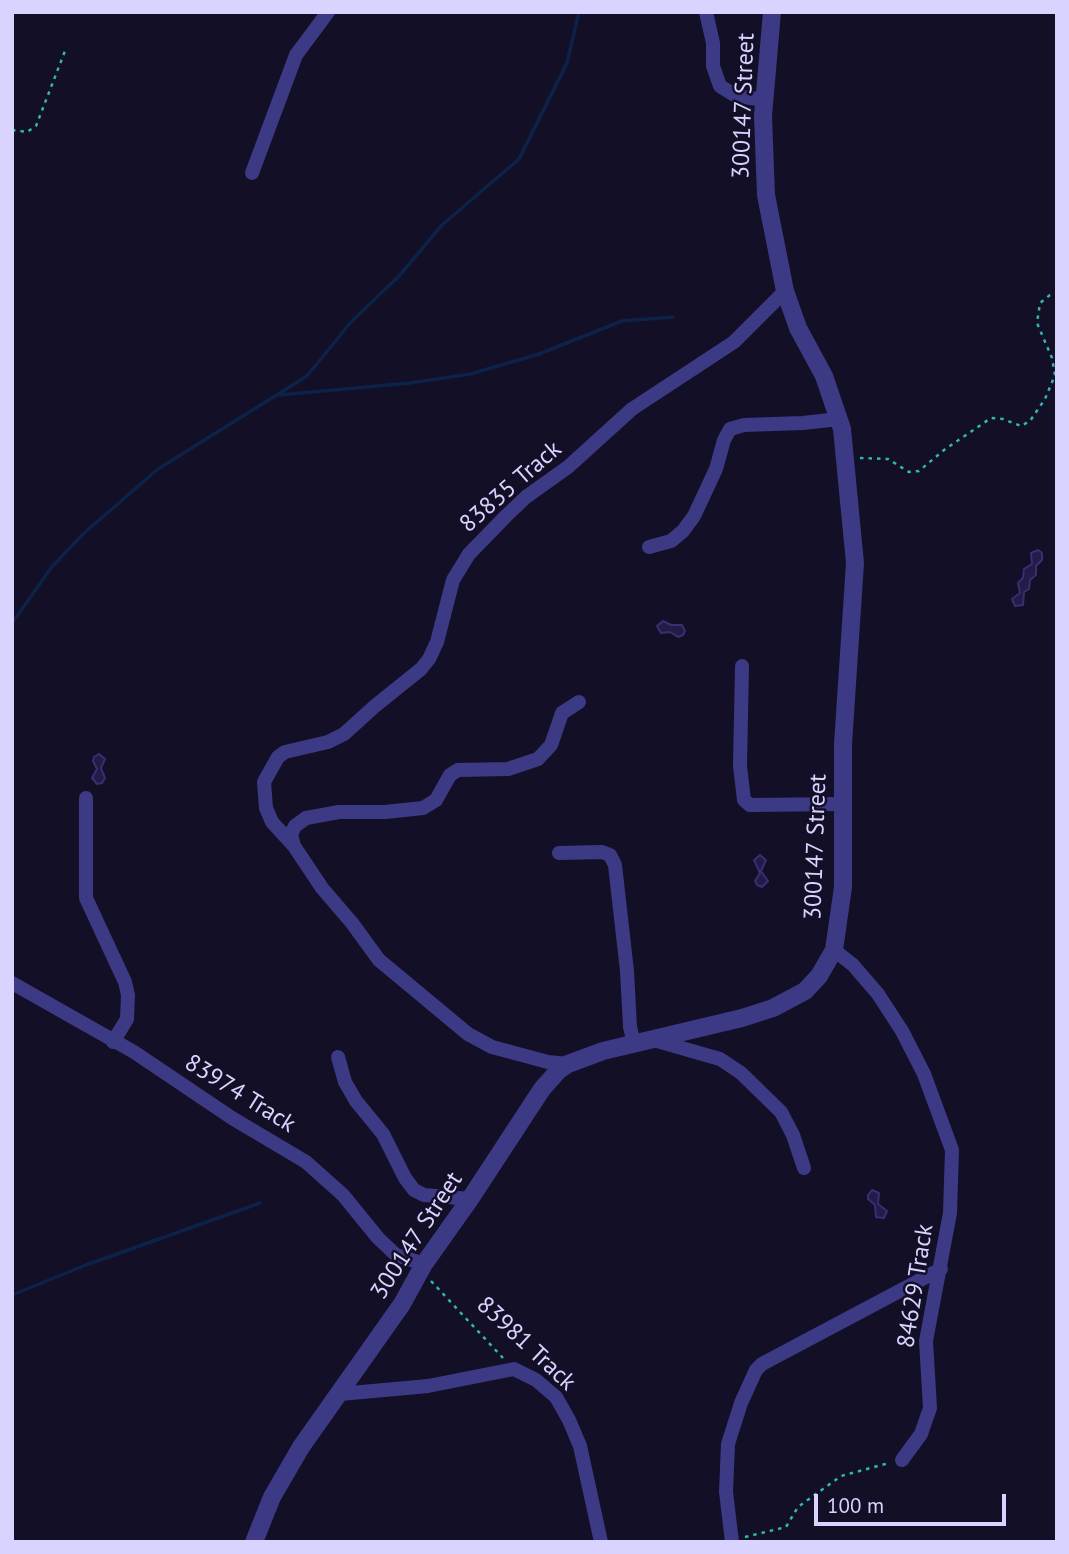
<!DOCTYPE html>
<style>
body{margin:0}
#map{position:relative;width:1069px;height:1554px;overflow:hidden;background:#130f26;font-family:"PT Sans",sans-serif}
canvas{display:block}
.frame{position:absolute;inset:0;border:14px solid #d9d4ff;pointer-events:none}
.scale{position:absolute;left:814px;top:1494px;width:192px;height:32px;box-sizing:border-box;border:4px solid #d9d4ff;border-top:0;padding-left:9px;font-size:21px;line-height:24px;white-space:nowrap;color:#d9d4ff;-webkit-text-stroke:5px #130f26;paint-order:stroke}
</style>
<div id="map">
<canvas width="1069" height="1554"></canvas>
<div class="frame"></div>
<div class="scale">100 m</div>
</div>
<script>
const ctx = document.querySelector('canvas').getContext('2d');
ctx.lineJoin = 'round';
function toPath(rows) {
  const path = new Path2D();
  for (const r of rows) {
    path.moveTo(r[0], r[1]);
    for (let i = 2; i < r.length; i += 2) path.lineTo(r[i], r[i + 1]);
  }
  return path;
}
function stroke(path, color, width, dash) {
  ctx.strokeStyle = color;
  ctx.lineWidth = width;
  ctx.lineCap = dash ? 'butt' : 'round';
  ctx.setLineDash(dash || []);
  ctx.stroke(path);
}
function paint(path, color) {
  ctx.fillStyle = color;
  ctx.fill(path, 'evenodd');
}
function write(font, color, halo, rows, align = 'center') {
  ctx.font = font + ' "PT Sans",sans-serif';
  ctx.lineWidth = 5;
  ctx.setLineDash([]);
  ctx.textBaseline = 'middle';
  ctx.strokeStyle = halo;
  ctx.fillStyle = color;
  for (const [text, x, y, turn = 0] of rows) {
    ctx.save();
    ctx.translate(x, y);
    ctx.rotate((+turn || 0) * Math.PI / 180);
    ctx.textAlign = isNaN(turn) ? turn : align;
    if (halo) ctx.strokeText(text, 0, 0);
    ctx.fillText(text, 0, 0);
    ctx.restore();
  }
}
const stream = toPath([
 [279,395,410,383,470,374,539,354,622,321,673,317],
 [12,623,51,568,83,534,158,469,307,376,351,322,399,276,442,225,519,159,567,63,579,12],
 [12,1295,86,1265,260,1203]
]);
const building = toPath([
 [1038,550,1042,553,1042,560,1036,566,1036,575,1030,580,1029,589,1024,592,1023,605,1015,606,1012,599,1020,593,1018,583,1023,578,1024,569,1032,564,1031,553,1038,550],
 [663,621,671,625,682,625,685,631,683,635,678,637,670,632,661,633,657,626,663,621],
 [99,754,105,759,101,768,105,778,102,783,97,784,92,778,97,769,93,761,94,757,99,754],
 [760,855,766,860,761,871,768,881,762,887,757,885,755,881,760,873,754,860,760,855],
 [872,1190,879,1193,878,1204,887,1211,884,1218,876,1217,875,1205,868,1199,868,1195,872,1190]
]);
const path = toPath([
 [12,130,27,132,36,126,65,51],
 [860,458,888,459,909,472,919,471,944,450,991,418,1003,419,1021,426,1030,421,1045,399,1055,375,1052,358,1037,323,1040,303,1050,295,1057,294],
 [431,1281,503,1358],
 [745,1537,786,1527,798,1507,841,1476,889,1463]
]);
const minor = toPath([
 [706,12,713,43,713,66,720,86,736,96,765,100],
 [252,173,296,55,328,12],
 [649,547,671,541,683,531,694,516,716,469,724,440,730,429,744,425,803,423,839,419],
 [742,666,740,766,744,800,750,805,843,804],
 [86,798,86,898,125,982,128,995,127,1019,113,1042],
 [294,846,291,834,295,826,306,818,339,812,385,812,423,808,436,800,450,775,458,770,508,769,538,759,551,745,562,713,579,702],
 [559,853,602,852,610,855,615,865,627,971,630,1027,634,1043],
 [834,950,853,965,878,994,902,1031,924,1074,952,1150,950,1213,926,1341,930,1408,921,1434,902,1460],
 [12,983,134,1052,232,1118,306,1162,343,1195,378,1238,396,1255,424,1264],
 [650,1039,720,1059,741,1073,781,1112,793,1135,804,1168],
 [338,1057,345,1082,356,1101,383,1134,405,1178,414,1190,424,1195,470,1199],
 [568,1064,548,1062,492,1047,468,1034,379,960,352,923,322,888,294,846,272,822,266,808,264,782,278,757,285,752,328,742,344,734,375,706,421,669,429,659,437,642,453,580,469,554,506,516,526,497,568,467,632,409,734,342,785,291],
 [340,1394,428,1386,514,1369,536,1380,556,1397,569,1420,580,1446,601,1542],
 [732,1542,726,1492,728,1444,741,1403,756,1370,762,1364,941,1269]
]);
const tertiary = toPath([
 [254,1542,272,1497,301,1447,402,1304,424,1264,470,1199,542,1089,558,1071,568,1064,603,1051,742,1018,773,1008,805,991,819,976,834,950,843,887,843,744,855,563,842,429,824,376,798,328,785,291,766,195,763,116,772,12]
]);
const streetNames = [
 ["300147 Street",744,106,-88],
 ["83835 Track",511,487,-41],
 ["300147 Street",816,847,-88],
 ["83974 Track",240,1094,32],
 ["300147 Street",417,1236,-57],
 ["84629 Track",916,1286,-81],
 ["83981 Track",526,1344,43]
];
stroke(stream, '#0c2248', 3.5);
paint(building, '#241b47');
stroke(building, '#3b2d73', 2);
stroke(path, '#2fb8b0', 2.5, [3.5, 5]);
stroke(minor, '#3d3a85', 14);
stroke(tertiary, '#3d3a85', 18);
write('24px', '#d9d4ff', '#130f26', streetNames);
</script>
